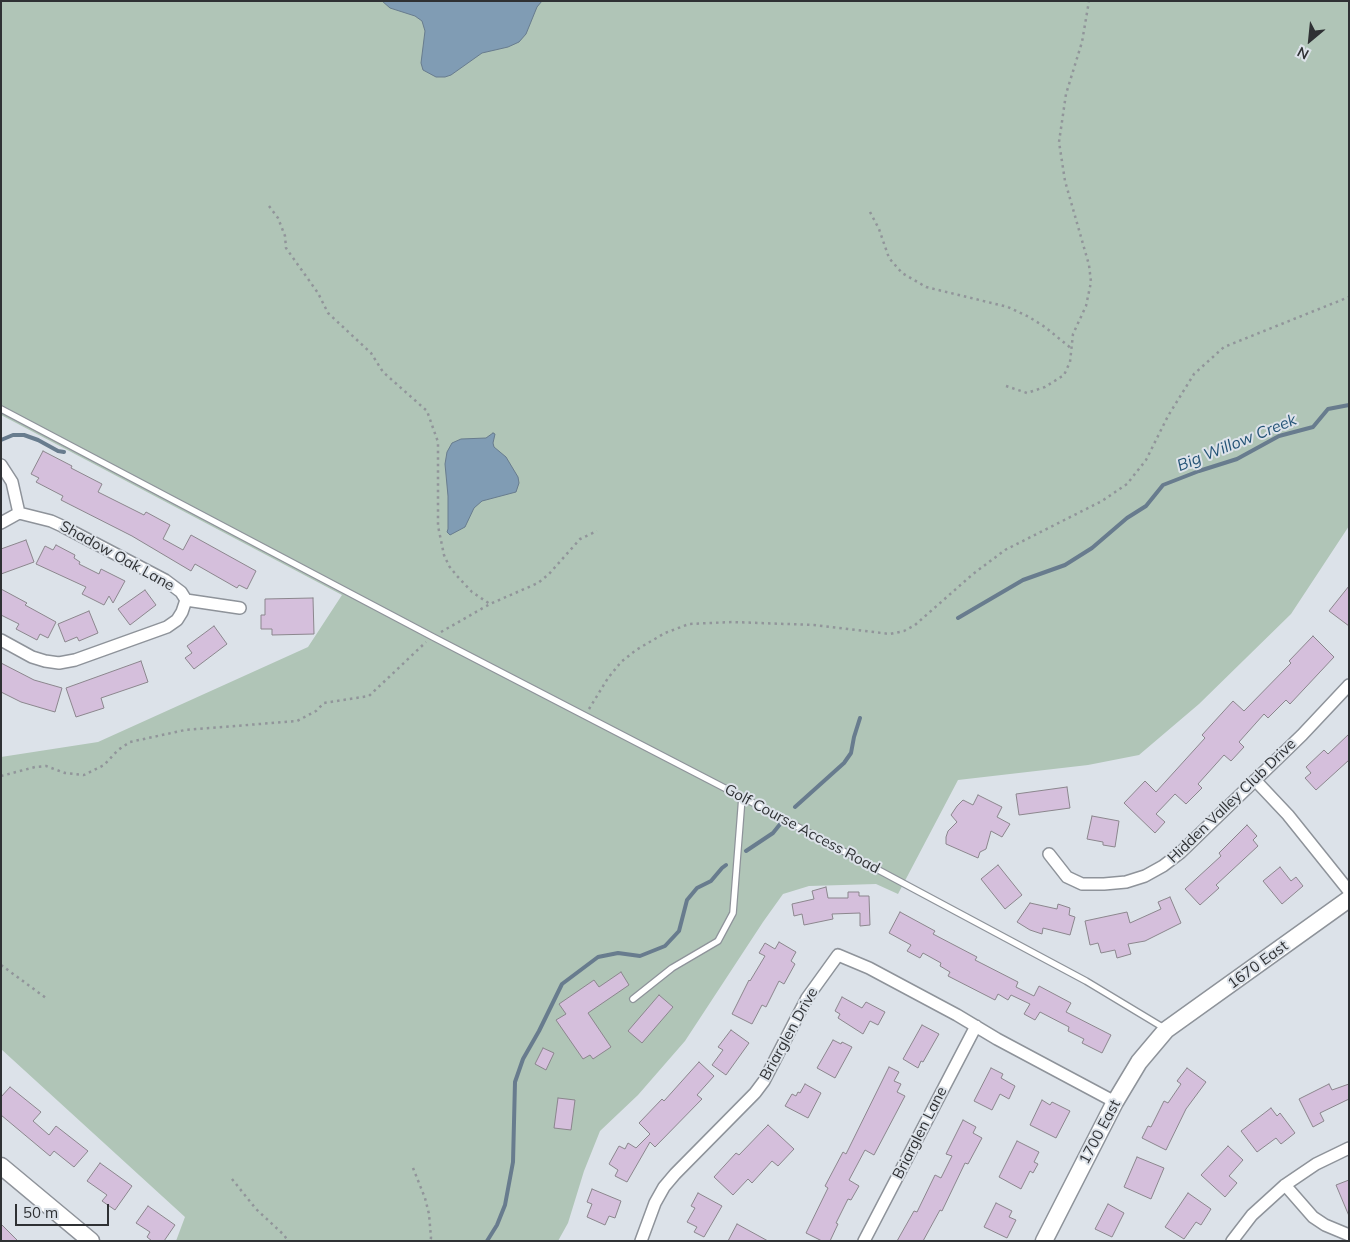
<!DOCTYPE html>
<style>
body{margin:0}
#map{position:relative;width:1350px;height:1242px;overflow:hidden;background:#dce2e9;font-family:Mulish,sans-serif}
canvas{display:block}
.frame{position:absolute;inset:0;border:2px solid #2f3134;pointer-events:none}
.north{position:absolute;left:1285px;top:15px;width:50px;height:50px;-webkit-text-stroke:4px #dce2e9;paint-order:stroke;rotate:208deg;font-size:14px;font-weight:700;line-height:20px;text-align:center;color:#2f3134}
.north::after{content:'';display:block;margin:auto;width:18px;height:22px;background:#2f3134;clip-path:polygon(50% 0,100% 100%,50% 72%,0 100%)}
.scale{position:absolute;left:15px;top:1204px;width:94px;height:22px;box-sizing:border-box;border:2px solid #2f3134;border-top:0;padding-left:6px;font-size:15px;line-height:18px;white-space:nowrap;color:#2f3134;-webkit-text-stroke:4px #dce2e9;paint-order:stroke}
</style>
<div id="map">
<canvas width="1350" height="1242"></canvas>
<div class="frame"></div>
<div class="north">N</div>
<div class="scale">50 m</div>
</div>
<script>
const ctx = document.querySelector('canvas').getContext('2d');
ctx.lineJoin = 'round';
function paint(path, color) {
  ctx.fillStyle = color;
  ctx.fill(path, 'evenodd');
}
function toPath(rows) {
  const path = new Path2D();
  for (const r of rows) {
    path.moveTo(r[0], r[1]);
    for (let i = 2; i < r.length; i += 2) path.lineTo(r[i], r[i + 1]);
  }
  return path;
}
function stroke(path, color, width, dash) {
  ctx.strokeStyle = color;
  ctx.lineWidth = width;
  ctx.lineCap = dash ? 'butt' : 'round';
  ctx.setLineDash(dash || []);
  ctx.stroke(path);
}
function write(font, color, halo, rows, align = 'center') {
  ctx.font = font + ' Mulish,sans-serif';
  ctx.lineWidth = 4;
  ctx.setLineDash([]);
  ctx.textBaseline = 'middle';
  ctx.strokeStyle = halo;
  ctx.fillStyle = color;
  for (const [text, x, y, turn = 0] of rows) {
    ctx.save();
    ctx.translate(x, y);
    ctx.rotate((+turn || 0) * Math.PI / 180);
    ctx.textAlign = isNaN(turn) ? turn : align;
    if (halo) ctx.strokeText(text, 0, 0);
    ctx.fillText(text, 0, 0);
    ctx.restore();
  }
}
const green = toPath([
 [1,1,1349,1,1349,526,1291,614,1199,704,1139,755,1088,765,958,780,898,894,876,884,809,886,783,894,763,922,685,1041,638,1095,600,1131,584,1171,568,1223,558,1241,176,1241,185,1217,1,1049,1,757,98,742,308,647,342,595,1,415]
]);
const water = toPath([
 [382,1,542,1,537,7,526,34,519,42,508,47,482,53,451,75,445,77,436,77,423,70,421,63,425,31,422,21,415,16,390,8,382,1],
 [493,433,495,434,493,443,494,447,506,457,518,477,519,483,516,492,482,501,474,508,465,527,450,535,447,532,448,529,448,496,445,464,447,452,452,443,461,439,486,438,493,433]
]);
const stream = toPath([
 [1,440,13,435,24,435,38,440,58,451,64,452],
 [958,618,1023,580,1065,565,1092,548,1127,518,1146,506,1163,485,1199,471,1237,459,1279,436,1313,427,1328,409,1349,405],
 [795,807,844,763,851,753,854,737,860,718],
 [746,851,773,833,781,823],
 [487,1241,497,1225,505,1205,513,1162,515,1082,523,1059,539,1031,562,984,598,957,618,953,640,956,665,946,679,931,687,900,697,888,711,881,722,868,726,865]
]);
const building = toPath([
 [43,451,72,466,71,468,102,484,98,492,144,515,146,512,170,525,163,539,183,550,191,535,256,571,247,589,239,585,237,588,195,564,191,571,132,536,61,500,63,496,36,482,39,478,31,474,43,451],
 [26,540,34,562,1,574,1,549,26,540],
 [56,545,75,555,74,558,80,562,79,564,99,574,101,569,125,581,113,603,109,596,104,605,82,594,86,587,36,564,45,546,53,550,56,545],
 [1349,586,1349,626,1329,611,1349,586],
 [1,589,27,603,25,605,56,622,48,638,40,634,37,640,16,629,19,624,1,615,1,589],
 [145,590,156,605,130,625,118,609,145,590],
 [313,598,314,634,272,635,272,629,261,629,261,615,265,615,265,599,313,598],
 [89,611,98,633,79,641,77,637,65,642,58,624,89,611],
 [214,626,227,644,194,669,185,658,192,653,187,646,214,626],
 [1313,636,1334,657,1290,704,1286,700,1268,718,1264,714,1239,742,1244,747,1231,761,1224,755,1198,784,1202,788,1186,804,1175,794,1156,814,1165,822,1155,833,1124,803,1145,781,1156,792,1205,738,1202,735,1233,701,1244,711,1291,663,1289,661,1313,636],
 [141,661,148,682,101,698,104,708,76,717,66,688,141,661],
 [1,663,34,680,62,688,55,712,21,702,1,692,1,663],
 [1349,734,1349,760,1316,790,1305,778,1311,773,1306,767,1324,750,1328,754,1349,734],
 [1067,787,1070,808,1019,815,1016,794,1067,787],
 [978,795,1002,807,997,817,1010,824,1002,837,991,831,986,849,980,852,978,858,946,844,946,837,948,831,957,822,951,815,957,806,963,800,973,805,978,795],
 [1092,816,1119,821,1115,847,1103,845,1103,842,1087,839,1092,816],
 [1247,825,1257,836,1253,840,1258,846,1216,885,1219,888,1200,905,1185,889,1221,856,1219,853,1247,825],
 [998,865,1022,895,1005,909,981,879,998,865],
 [1280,867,1291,881,1296,877,1303,886,1282,904,1263,881,1280,867],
 [826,887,828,898,848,898,848,892,859,892,859,896,869,896,870,925,860,926,860,913,832,914,833,919,804,925,802,914,794,916,792,904,814,899,812,891,826,887],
 [1170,897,1181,923,1145,941,1128,944,1131,954,1117,958,1115,950,1101,953,1098,943,1090,945,1085,921,1127,912,1130,923,1161,909,1158,902,1170,897],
 [1030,903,1057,909,1058,904,1070,908,1069,915,1075,917,1070,935,1043,928,1042,934,1030,930,1017,922,1030,903],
 [900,912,935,931,933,934,977,957,975,960,1018,982,1016,987,1034,996,1039,986,1071,1003,1066,1012,1111,1035,1102,1053,1082,1043,1084,1039,1068,1031,1069,1027,1040,1012,1035,1020,1024,1014,1030,1004,1011,995,1008,1000,998,994,995,1000,948,976,950,972,940,966,941,963,923,953,920,958,907,951,911,945,889,933,900,912],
 [779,942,796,952,791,961,795,964,784,984,779,981,766,1007,762,1005,752,1024,732,1014,749,980,750,981,765,956,759,953,765,943,775,949,779,942],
 [621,972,629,985,588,1013,611,1047,593,1059,590,1055,583,1059,556,1020,566,1014,559,1004,594,980,599,987,621,972],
 [659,995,673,1007,642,1043,628,1031,659,995],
 [842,997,862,1008,866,1002,885,1012,878,1025,870,1021,863,1034,838,1018,840,1014,835,1011,842,997],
 [922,1025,939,1034,923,1062,921,1061,918,1068,903,1059,922,1025],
 [731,1030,749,1043,726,1075,712,1065,723,1050,718,1047,731,1030],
 [833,1040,841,1044,842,1042,852,1047,835,1078,817,1068,833,1040],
 [543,1048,554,1053,546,1070,535,1064,543,1048],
 [699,1062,714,1076,697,1095,702,1099,655,1147,650,1142,627,1182,615,1176,618,1170,609,1164,619,1146,625,1149,628,1143,636,1148,650,1134,639,1123,662,1099,664,1101,699,1062],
 [889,1067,899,1072,894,1081,901,1084,897,1092,905,1096,874,1155,865,1150,849,1180,859,1186,851,1200,848,1199,836,1223,838,1224,830,1241,822,1241,806,1233,828,1188,825,1186,843,1152,846,1154,889,1067],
 [991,1068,1003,1074,1001,1078,1015,1086,1009,1099,1000,1094,992,1110,974,1101,991,1068],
 [1187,1068,1206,1082,1186,1109,1166,1150,1142,1138,1148,1126,1151,1127,1164,1101,1168,1103,1181,1084,1177,1081,1187,1068],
 [805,1084,821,1093,808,1118,785,1106,792,1094,796,1096,798,1092,800,1093,805,1084],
 [1329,1084,1332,1090,1349,1084,1349,1099,1320,1113,1324,1121,1313,1127,1299,1099,1329,1084],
 [10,1087,41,1112,33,1121,49,1135,56,1126,88,1151,74,1167,54,1151,50,1156,1,1115,1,1097,10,1087],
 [558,1098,575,1100,571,1130,554,1128,558,1098],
 [1042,1100,1050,1105,1052,1102,1070,1111,1056,1138,1030,1125,1042,1100],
 [1271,1108,1277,1116,1280,1113,1295,1133,1281,1144,1276,1138,1257,1152,1241,1131,1271,1108],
 [963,1120,976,1127,973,1133,982,1138,968,1164,965,1163,942,1211,940,1210,923,1241,897,1241,914,1211,917,1212,935,1175,941,1178,952,1156,946,1154,963,1120],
 [768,1125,794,1149,778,1166,772,1161,752,1183,748,1179,733,1195,714,1177,736,1153,739,1155,768,1125],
 [1017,1141,1039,1152,1034,1162,1038,1164,1033,1173,1030,1171,1021,1189,999,1177,1017,1141],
 [1228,1146,1243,1160,1229,1176,1237,1183,1225,1197,1201,1175,1228,1146],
 [1137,1157,1164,1168,1151,1199,1124,1187,1137,1157],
 [100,1163,132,1186,115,1210,102,1201,107,1195,87,1181,100,1163],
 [1349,1180,1349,1216,1336,1185,1349,1180],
 [592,1189,621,1201,615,1218,609,1216,605,1225,587,1217,592,1204,587,1202,592,1189],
 [698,1193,722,1206,704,1237,694,1232,697,1227,687,1222,695,1208,691,1206,698,1193],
 [1188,1193,1211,1209,1201,1225,1196,1222,1184,1239,1165,1227,1188,1193],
 [996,1203,1012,1211,1009,1217,1016,1220,1007,1238,984,1227,996,1203],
 [1108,1204,1124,1213,1112,1237,1095,1229,1108,1204],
 [148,1206,175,1225,164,1241,152,1241,147,1237,150,1232,136,1223,148,1206],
 [1,1224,18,1241,1,1241,1,1224],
 [737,1224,768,1241,728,1241,737,1224]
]);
const path = toPath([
 [269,206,278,218,285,236,286,248,318,293,328,313,371,353,383,372,427,411,438,442,438,526,444,555,449,566,457,576,472,592,490,604],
 [870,212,879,229,889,258,902,273,926,287,1008,307,1029,317,1045,327,1072,349],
 [1006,386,1027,393,1045,387,1064,375,1070,362,1073,334,1086,306,1091,282,1089,265,1065,181,1059,142,1066,94,1082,42,1089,1],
 [441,632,490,604,538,583,549,574,580,539,597,531],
 [589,709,608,678,621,662,636,650,665,633,689,624,732,622,814,625,890,634,904,631,915,625,973,574,1005,550,1102,501,1127,484,1146,460,1168,416,1194,374,1224,347,1349,297],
 [1,776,35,767,46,766,65,773,84,775,104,765,118,750,130,742,185,730,297,721,316,711,324,703,369,696,426,642],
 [1,965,46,998],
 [413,1168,425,1198,429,1214,431,1238,430,1241],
 [232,1179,256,1209,284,1235,288,1241]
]);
const service = toPath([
 [1,409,433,637,742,797,1086,981,1164,1028],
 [633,999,672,968,718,941,733,913,742,797]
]);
const minor = toPath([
 [1,465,12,482,19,513],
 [19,513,51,521,62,526,165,580,181,592,186,600,240,608],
 [1,523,19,513],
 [1,640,32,657,45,661,59,663,75,660,167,627,177,620,182,612,186,600],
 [1255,780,1288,815,1349,891],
 [1049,854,1067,877,1082,884,1104,884,1126,882,1145,876,1163,866,1180,853,1302,735,1349,685],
 [1285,1185,1313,1217,1325,1225,1349,1235],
 [641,1241,655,1203,664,1187,675,1174,755,1093,764,1081,807,998,838,955,869,968,957,1015,997,1039,1115,1102],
 [864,1241,976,1026],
 [1232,1241,1252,1215,1285,1185,1316,1164,1349,1148]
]);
const secondary = toPath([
 [1,1166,91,1241],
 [1044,1241,1115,1102,1139,1062,1166,1030,1349,899]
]);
const streetNames = [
 ["Shadow Oak Lane",117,556,29],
 ["Hidden Valley Club Drive",1232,801,-44],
 ["Golf Course Access Road",802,829,28],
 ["1670 East",1258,965,-36],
 ["Briarglen Drive",789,1034,-61],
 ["1700 East",1100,1132,-62],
 ["Briarglen Lane",920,1133,-63]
];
const waterNames = [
 ["Big Willow Creek",1237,443,-22]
];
paint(green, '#b0c5b7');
paint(water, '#809cb4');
stroke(water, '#687c8e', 1);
stroke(stream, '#687c8e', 4);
paint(building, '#d5bfdc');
stroke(building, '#8b868d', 1);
stroke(service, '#8e939a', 8);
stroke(minor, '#8e939a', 14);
stroke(secondary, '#8e939a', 19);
stroke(path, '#91959a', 2.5, [2.5, 4]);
stroke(service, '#fff', 5.5);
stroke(minor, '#fff', 11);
stroke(secondary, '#fff', 16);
write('15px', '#2f3134', '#dce2e9', streetNames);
write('italic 16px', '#255477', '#dce2e9', waterNames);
</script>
